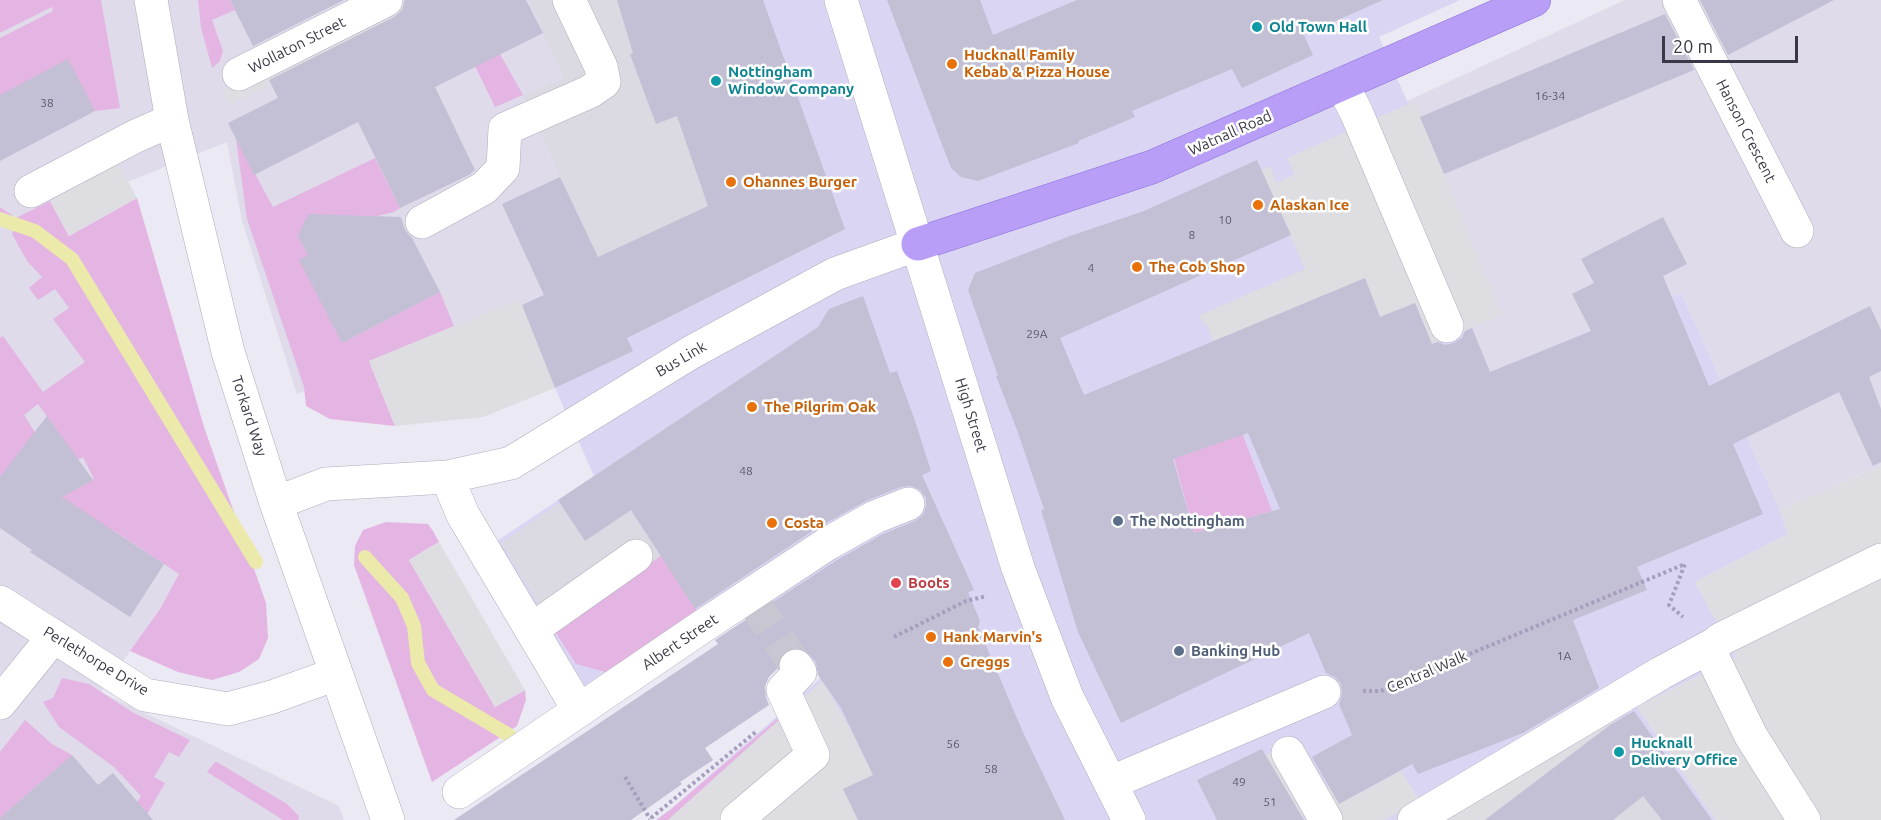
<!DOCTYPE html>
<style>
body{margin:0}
#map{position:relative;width:1881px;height:820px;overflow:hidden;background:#ebe9f3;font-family:Ubuntu,sans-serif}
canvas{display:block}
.scale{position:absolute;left:1662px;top:36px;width:136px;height:27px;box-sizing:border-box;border:3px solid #3a3846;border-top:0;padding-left:8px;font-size:18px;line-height:21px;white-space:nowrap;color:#3a3846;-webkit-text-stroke:4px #fff;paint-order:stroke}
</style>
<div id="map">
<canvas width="1881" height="820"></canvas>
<div class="scale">20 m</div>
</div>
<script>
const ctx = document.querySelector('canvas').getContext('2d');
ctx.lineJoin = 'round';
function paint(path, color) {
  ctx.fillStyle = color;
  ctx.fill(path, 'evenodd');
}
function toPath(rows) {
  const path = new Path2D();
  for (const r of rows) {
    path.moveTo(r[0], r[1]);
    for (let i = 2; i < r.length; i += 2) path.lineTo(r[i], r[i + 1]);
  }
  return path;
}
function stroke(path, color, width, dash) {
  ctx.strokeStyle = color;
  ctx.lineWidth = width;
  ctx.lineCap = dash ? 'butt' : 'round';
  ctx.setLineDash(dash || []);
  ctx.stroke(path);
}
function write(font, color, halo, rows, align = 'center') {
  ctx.font = font + ' Ubuntu,sans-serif';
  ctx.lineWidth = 5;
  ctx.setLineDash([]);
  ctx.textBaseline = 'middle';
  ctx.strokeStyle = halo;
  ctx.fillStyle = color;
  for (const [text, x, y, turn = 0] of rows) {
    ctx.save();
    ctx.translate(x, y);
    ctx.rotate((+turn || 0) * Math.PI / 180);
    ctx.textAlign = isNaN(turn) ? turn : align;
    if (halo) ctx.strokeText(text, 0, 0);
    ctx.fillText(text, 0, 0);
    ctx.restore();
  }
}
const residential = toPath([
 [66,0,528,0,567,80,603,264,522,305,297,394,242,221,227,142,17,226,216,510,160,609,101,692,339,806,344,820,0,820,0,33],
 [1625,0,1881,0,1881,466,1780,510,1681,293,1490,372,1466,313,1489,304,1407,101]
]);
const commercial = toPath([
 [528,0,1460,0,1379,37,1407,101,1490,304,1466,313,1490,372,1681,293,1780,510,1788,534,1695,582,1736,657,1637,707,1716,820,656,820,670,810,822,677,766,602,590,694,494,543,594,476,555,388,522,305,603,264,567,80]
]);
const industrial = toPath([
 [529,0,617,0,617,2,623,0,676,31,630,55,656,124,677,116,708,206,602,267,523,95,564,79],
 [560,503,631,510,661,556,554,630,501,543],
 [1643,796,1662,820,1613,820]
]);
const green = toPath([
 [0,0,101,0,120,108,95,111,0,96,0,38,53,11,52,7,0,33],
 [198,0,230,0,235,10,212,20,223,51,220,61,212,68,201,28],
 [500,54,523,95,495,107,475,66],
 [236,139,273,207,375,158,400,208,394,212,361,220,304,224,298,236,308,255,342,343,440,292,454,326,369,361,395,426,330,419,306,406,304,387,247,219],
 [137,198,204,427,266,603,268,638,259,659,239,672,212,680,178,672,130,651,160,609,179,574,116,532,0,477,0,338,3,336,43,392,85,362,53,319,69,308,55,289,38,300,29,288,42,277,27,261,12,234,16,219,0,223,0,207,16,218,50,201,69,236],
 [38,404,51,422,36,434,24,415],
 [83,457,94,479,75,490,66,466],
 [1217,368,1272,511,1194,533,1174,458],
 [386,522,428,524,433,531,439,542,409,560,495,707,525,690,526,700,517,726,432,782,354,565,355,546,363,530],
 [661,556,699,614,620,676,576,664,554,630],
 [62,678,89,684,132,712,190,740,179,757,169,752,154,777,165,783,145,818,130,814,141,796,114,767,59,727,43,702,53,698],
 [777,719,778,721,668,820,656,820,670,810],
 [25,720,52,744,72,755,0,818,0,752],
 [215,762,217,762,287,804,299,816,298,820,283,820,207,772]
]);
const parking = toPath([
 [409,0,444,0,228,105,222,91],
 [1415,101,1483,270,1503,315,1432,344,1415,303,1380,317,1364,279,1214,343,1207,325,1198,316,1305,269,1261,170,1270,166,1277,183,1295,174,1287,158],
 [118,163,137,198,69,236,50,201],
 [518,300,522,305,555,388,483,417,395,426,369,361],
 [1881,466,1881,820,1716,820,1637,707,1736,657,1695,582,1788,534,1780,510],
 [439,542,525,690,495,707,409,560],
 [822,681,852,732,873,775,945,820,668,820],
 [1632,708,1485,820,1440,820],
 [1298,742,1325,788,1344,777,1354,796,1401,771,1420,800,1385,820,1342,820,1330,799,1300,818,1265,755]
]);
const stream = toPath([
 [0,219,35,231,72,259,256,562],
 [365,557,402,598,414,626,418,663,433,690,509,735]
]);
const building = toPath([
 [230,0,344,0,253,46],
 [405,0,526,0,543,33,435,87,475,170,469,175,400,208,358,122,254,175,228,123,278,98,269,80,394,17,402,10],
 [617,0,763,0,845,229,627,338,633,351,555,388,522,305,544,295,502,204,560,177,598,257,708,206,677,116,656,124,630,54,633,53],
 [887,0,980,0,993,35,1077,0,1383,0,1304,35,1313,55,1242,88,1232,69,1132,111,1135,117,1078,141,1079,143,978,181,961,177,951,168],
 [1700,0,1834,0,1728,55],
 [1665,14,1694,70,1444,174,1420,117],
 [68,59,95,111,0,161,0,95],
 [1257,160,1291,235,1060,338,1084,395,1365,278,1380,317,1415,303,1432,344,1438,342,1445,345,1454,343,1462,338,1465,331,1472,328,1490,372,1591,331,1572,294,1594,283,1581,259,1663,217,1687,264,1663,276,1709,386,1870,306,1881,330,1881,371,1869,377,1881,409,1881,462,1873,466,1839,392,1733,444,1763,514,1637,567,1647,590,1573,620,1599,688,1523,733,1418,774,1412,764,1339,804,1312,757,1352,735,1339,704,1342,695,1341,684,1335,677,1326,673,1309,633,1121,723,1078,632,1041,510,1044,509,1017,430,996,376,998,376,968,290,975,273,1070,236,1144,211],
 [1248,433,1280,509,1194,533,1173,459],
 [308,214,401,217,405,230,412,238,440,292,342,343,299,260,308,255,298,236],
 [863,296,890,373,897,371,914,418,931,471,922,475,974,590,968,592,980,621,978,627,1022,730,1065,820,858,820,843,789,873,775,841,708,818,675,816,662,805,650,795,647,786,650,780,657,778,668,769,677,765,686,766,697,769,705,705,748,713,760,680,782,682,784,631,820,454,820,718,644,715,640,837,560,883,534,915,521,923,515,926,507,926,498,920,490,911,486,901,487,868,500,817,528,695,609,631,510,585,541,558,500,818,327,829,309],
 [47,416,93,480,62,497,164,564,130,617,30,552,32,550,0,528,0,477],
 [1634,711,1712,820,1662,820,1643,796,1613,820,1485,820,1610,725],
 [1262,749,1304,820,1217,820,1197,780],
 [72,755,98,785,113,773,153,820,0,820,0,818]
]);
const minorTunnel = toPath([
 [752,599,796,666]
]);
const path = toPath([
 [894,637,966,601,987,596],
 [1363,691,1381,691,1685,564,1669,605,1683,617],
 [625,777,650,819],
 [651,818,757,731]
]);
const minor = toPath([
 [151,0,172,120,228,352,276,503,388,820],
 [841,0,1018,568,1067,697,1129,820],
 [1679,0,1797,231],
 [239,74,386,0],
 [1342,84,1357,114,1447,326],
 [31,191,136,136,172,120],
 [422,222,484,188,503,168,505,129,589,92,604,82,601,67,569,0],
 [447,477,463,515,579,710],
 [276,503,326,484,447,477,511,463,690,353,835,274,918,244],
 [0,602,145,695,228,709,272,697,336,674],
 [531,630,636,556],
 [0,703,54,636],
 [1288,753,1326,820],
 [1110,783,1324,692],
 [459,792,700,628,827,544,875,517,908,504],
 [737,819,813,755,783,690,800,672,796,666],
 [1414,820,1661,673,1715,644],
 [1804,820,1751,736,1714,660,1711,651,1715,644,1721,639,1881,560]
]);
const major = toPath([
 [918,244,1152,167,1534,0]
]);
const markers = [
 [1257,27,6,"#0f9aa8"],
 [952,64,6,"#e8710a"],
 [716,81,6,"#0f9aa8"],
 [731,182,6,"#e8710a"],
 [1258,205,6,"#e8710a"],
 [1137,267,6,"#e8710a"],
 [752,407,6,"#e8710a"],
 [1118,521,6,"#5c6f8a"],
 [772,523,6,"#e8710a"],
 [896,583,6,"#e0444e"],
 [931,637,6,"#e8710a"],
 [1179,651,6,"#5c6f8a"],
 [948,662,6,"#e8710a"],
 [1619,752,6,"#0f9aa8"]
];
const numberNames = [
 ["16-34",1550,96],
 ["38",47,103],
 ["10",1225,220],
 ["8",1192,235],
 ["4",1091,268],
 ["29A",1037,334],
 ["48",746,471],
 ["1A",1564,656],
 ["56",953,744],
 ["58",991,769],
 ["49",1239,782],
 ["51",1270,802]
];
const cultureNames = [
 ["Old Town Hall",1269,27],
 ["Nottingham",728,72],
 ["Window Company",728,89],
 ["Hucknall",1631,743],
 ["Delivery Office",1631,760]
];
const streetNames = [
 ["Wollaton Street",297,45,-27],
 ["Hanson Crescent",1746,131,63],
 ["Watnall Road",1230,133,-24],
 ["Bus Link",681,359,-30],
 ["High Street",971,415,73],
 ["Torkard Way",249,416,72],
 ["Albert Street",680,642,-34],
 ["Perlethorpe Drive",96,661,31],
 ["Central Walk",1427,672,-23]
];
const foodNames = [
 ["Hucknall Family",964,55],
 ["Kebab & Pizza House",964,72],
 ["Ohannes Burger",743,182],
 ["Alaskan Ice",1270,205],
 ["The Cob Shop",1149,267],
 ["The Pilgrim Oak",764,407],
 ["Costa",784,523],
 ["Hank Marvin's",943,637],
 ["Greggs",960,662]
];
const serviceNames = [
 ["The Nottingham",1130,521],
 ["Banking Hub",1191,651]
];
const healthNames = [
 ["Boots",908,583]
];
paint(residential, '#dfdbea');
paint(commercial, '#dad5f3');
paint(industrial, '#dbdae2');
paint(green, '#e4b5e3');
paint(parking, '#dedde2');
stroke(stream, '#ebeaaa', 14);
paint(building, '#c3bfd4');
stroke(minorTunnel, '#c8c6d0', 33, [33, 16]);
stroke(minor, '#b0acbe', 34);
stroke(major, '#8c6fda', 34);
stroke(path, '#a59ebe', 4, [3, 3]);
stroke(minor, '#fff', 33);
stroke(major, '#b89ef6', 33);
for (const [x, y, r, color] of markers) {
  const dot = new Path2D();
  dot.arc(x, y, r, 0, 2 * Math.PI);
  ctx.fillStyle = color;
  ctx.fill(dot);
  stroke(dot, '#fff', 2);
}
write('12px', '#5c5a6a', null, numberNames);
write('bold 15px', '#0d838f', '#fff', cultureNames, 'left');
write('15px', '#3a3846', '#fff', streetNames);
write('bold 15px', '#c56008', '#fff', foodNames, 'left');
write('bold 15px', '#4e5e75', '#fff', serviceNames, 'left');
write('bold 15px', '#be3a42', '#fff', healthNames, 'left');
</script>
